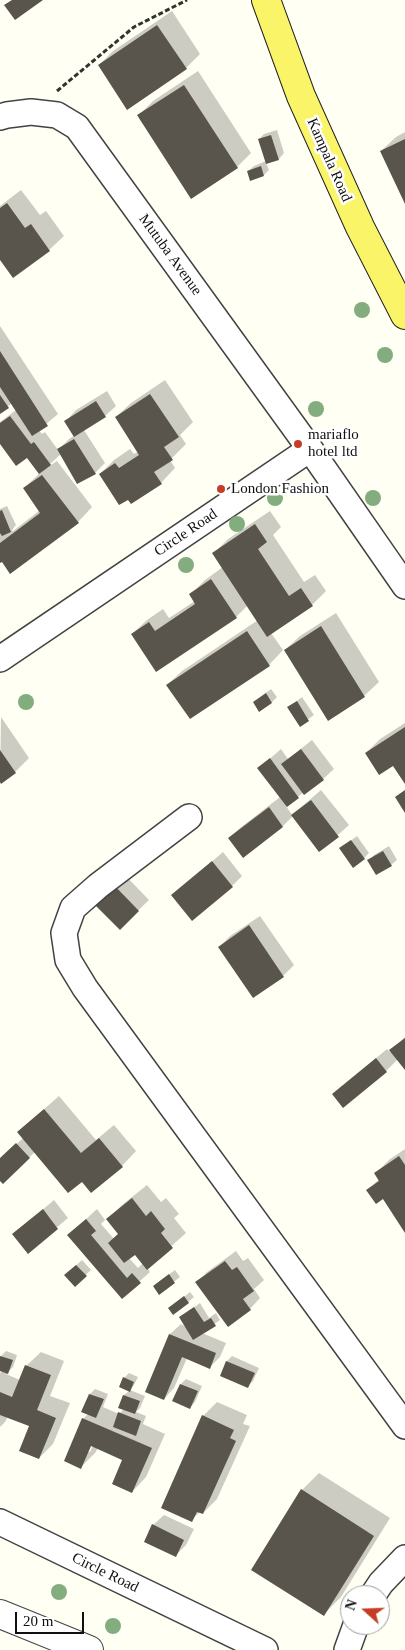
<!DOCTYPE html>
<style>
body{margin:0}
#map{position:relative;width:405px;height:1650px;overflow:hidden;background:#fffff3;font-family:Georgia,serif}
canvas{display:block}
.north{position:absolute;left:340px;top:1585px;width:50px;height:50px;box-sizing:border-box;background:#fff;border:1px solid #9f9f9f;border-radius:50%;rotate:290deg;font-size:14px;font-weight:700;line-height:20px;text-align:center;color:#101010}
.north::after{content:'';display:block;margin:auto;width:18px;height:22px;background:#c43e24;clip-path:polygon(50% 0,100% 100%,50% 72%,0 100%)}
.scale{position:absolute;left:15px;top:1612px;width:69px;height:22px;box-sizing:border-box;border:2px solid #101010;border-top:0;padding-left:6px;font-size:15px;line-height:18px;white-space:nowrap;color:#101010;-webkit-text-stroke:4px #fff;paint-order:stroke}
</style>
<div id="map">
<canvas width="405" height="1650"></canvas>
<div class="north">N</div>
<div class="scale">20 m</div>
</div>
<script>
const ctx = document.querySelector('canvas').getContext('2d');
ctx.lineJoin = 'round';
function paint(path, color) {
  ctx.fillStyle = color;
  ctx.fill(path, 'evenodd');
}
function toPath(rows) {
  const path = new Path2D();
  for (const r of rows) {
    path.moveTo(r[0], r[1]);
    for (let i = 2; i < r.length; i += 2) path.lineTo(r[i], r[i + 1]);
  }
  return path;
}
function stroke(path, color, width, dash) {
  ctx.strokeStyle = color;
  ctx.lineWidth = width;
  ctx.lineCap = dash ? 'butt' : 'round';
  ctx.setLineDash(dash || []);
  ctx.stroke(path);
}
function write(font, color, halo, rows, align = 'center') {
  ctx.font = font + ' Georgia,serif';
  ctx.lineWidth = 5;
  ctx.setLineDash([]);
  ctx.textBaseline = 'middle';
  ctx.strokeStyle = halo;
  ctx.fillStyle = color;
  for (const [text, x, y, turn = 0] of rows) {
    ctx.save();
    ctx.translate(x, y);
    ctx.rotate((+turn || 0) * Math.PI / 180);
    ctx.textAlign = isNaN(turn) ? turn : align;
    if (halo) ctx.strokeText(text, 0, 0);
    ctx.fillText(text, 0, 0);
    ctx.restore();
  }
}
const shadow = toPath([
 [172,11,200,54,186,68,99,65,113,51],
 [198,71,251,153,237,167,139,115,153,101],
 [277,130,284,153,279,159,266,163,269,170,264,175,248,171,254,166,266,161,259,139,264,134],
 [405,132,405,201,381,151,396,137],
 [21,190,40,215,46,211,64,236,49,250,0,258,0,206],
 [0,326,58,414,39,430,42,434,45,432,58,450,69,439,75,435,66,421,76,410,107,391,116,406,105,416,84,430,105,463,95,473,61,454,50,464,51,465,57,461,92,507,78,522,11,572,2,560,0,562,0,509,7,506,16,525,12,530,13,531,40,510,24,488,40,473,28,456,0,442,0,422,16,410,12,403,0,413],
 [165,380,193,422,180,435,186,444,170,460,175,468,161,483,100,474,114,460,130,449,134,454,139,451,116,417,131,403],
 [270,511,281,527,273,535,304,582,315,575,326,591,312,605,271,633,283,650,269,665,190,718,167,685,182,671,258,620,248,605,236,617,157,671,132,634,147,620,163,609,169,618,195,601,191,594,205,580,223,567,214,553,228,539],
 [336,613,379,682,364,696,285,650,300,636],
 [271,689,277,697,272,702,254,702],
 [302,697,314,715,300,725,289,707],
 [1,717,29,758,15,772,0,779],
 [405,723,405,782,394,764,366,753,380,739],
 [312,740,334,769,323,779,304,792,286,806,292,815,321,790,349,825,320,851,293,816,283,826,244,856,230,838,240,828,280,797,259,768,281,749,288,759],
 [357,836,369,853,364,858,341,848],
 [389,846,397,860,391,865,376,874,369,861,374,855],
 [223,852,242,876,232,886,173,895],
 [123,873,149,900,120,928,94,902],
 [260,916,294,965,283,976,254,997,220,947,230,936],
 [405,1037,405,1068,398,1059,386,1071,343,1106,333,1094,387,1049,390,1052],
 [59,1096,96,1140,114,1125,136,1151,122,1166,91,1191,82,1180,35,1152,3,1182,0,1179,0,1160,23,1138,18,1132],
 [405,1149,405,1231,383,1197,368,1190,379,1179,376,1173,390,1159],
 [147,1185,161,1202,166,1198,179,1214,174,1218,186,1233,147,1268,150,1272,122,1297,69,1235,97,1209,105,1220,101,1224,114,1239,119,1234,108,1219,122,1205],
 [135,1253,143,1263,138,1268,129,1258],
 [54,1200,68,1218,28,1252,14,1234],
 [236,1251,243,1261,248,1258,264,1280,254,1289,260,1298,250,1309,228,1325,197,1283,207,1272],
 [82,1260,91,1270,75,1285,71,1270],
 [175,1270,180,1277,159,1293,160,1281],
 [190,1292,194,1297,188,1302,170,1308],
 [200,1303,209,1318,216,1313,220,1320,202,1333,226,1343,220,1357,210,1367,187,1358,174,1388,164,1399,147,1392,170,1334,181,1324,186,1327,181,1317],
 [6,1351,17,1355,13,1367,6,1374,20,1380,26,1366,41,1352,64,1361,50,1396,70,1403,53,1444,39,1458,31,1426,8,1416,5,1422,0,1427,0,1373,3,1370,0,1369,0,1357],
 [232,1356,259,1368,253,1381,248,1386,221,1375,227,1361],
 [129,1373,138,1377,134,1385,130,1390,145,1396,140,1408,136,1412,146,1416,143,1424,165,1434,146,1477,132,1492,124,1459,98,1448,95,1453,81,1467,83,1419,88,1414,90,1394,95,1389,108,1394,103,1407,119,1414,124,1409,120,1407,124,1395,129,1391,124,1378],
 [92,1440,95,1441,90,1452,87,1452],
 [186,1379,202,1386,195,1402,190,1408,181,1384],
 [217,1402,247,1415,243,1424,250,1426,217,1499,203,1513,200,1512,191,1520,203,1416],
 [319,1473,390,1518,341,1597,324,1614,302,1490],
 [164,1515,194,1529,186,1545,176,1555,153,1525]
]);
const building = toPath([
 [12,0,43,0,15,20,4,5],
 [157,25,187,69,127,110,98,65],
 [184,85,238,168,191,199,137,115],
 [271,135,279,160,266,164,258,139],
 [405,139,405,204,380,151],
 [261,166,264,176,250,181,247,171],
 [7,203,25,228,31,224,50,251,13,278,0,260,0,208],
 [0,351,48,426,32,436,0,387],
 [150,394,179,437,164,447,173,460,154,472,162,484,131,504,128,500,119,505,99,474,115,463,119,468,139,455,115,417],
 [0,395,9,408,0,414],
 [96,401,106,417,74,437,64,421],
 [10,416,31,444,34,442,51,465,39,474,27,458,16,466,0,444,0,423],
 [74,439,96,474,77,484,57,449],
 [42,475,79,523,10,574,2,562,0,563,0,543,40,513,23,488],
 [2,510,11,532,2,536,0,533,0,511],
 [255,524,267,542,258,549,289,596,301,588,313,606,267,637,212,553],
 [211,579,237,618,156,672,131,634,149,622,155,631,195,604,189,594],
 [321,626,365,697,328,721,284,650],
 [247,631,270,666,190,719,166,685],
 [266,693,272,703,259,712,253,702],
 [297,701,309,721,300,727,287,707],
 [405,727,405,784,393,766,379,775,365,753],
 [301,749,324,780,304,795,281,764],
 [0,750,16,773,1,784,0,782],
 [270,758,299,798,287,807,257,768],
 [405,790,405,813,395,797],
 [311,800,339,837,319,852,291,815],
 [269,807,283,827,243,858,228,838],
 [351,840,365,859,353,868,339,848],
 [383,851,392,866,376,875,367,860],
 [212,861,233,887,192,921,171,895],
 [111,882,139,911,120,930,92,902],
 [249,925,284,977,253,998,218,947],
 [405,1038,405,1070,389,1050],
 [376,1058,387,1072,343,1108,332,1094],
 [44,1109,81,1153,99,1138,123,1167,91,1193,82,1182,68,1193,17,1132],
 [16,1143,30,1158,3,1184,0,1181,0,1158],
 [399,1156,405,1165,405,1233,383,1199,376,1204,366,1190,379,1181,374,1173],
 [132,1198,146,1216,151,1211,165,1229,161,1233,173,1248,147,1270,135,1255,124,1263,108,1243,118,1234,106,1219],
 [43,1209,58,1229,28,1254,12,1234],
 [86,1219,96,1231,91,1235,127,1278,132,1273,141,1283,122,1299,67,1235],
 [225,1261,232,1270,237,1267,254,1291,243,1299,251,1310,228,1327,195,1282],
 [76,1265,87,1276,75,1287,64,1275],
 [169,1274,175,1283,159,1295,153,1286],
 [184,1296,189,1303,173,1315,168,1308],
 [194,1307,204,1322,211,1318,216,1326,193,1340,179,1317],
 [169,1334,216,1353,210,1369,182,1357,164,1400,145,1392],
 [0,1356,13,1360,8,1374,0,1371],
 [226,1361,255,1373,248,1388,220,1376],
 [25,1365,51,1375,37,1410,56,1418,39,1459,19,1451,29,1426,0,1415,0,1392,12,1397],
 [123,1377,134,1382,130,1392,119,1387],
 [180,1384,198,1391,190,1409,172,1401],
 [89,1394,104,1399,96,1418,81,1412],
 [123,1395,140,1401,135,1414,118,1408],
 [118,1412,141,1421,136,1436,113,1427],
 [202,1415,234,1430,230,1438,236,1441,203,1514,197,1512,192,1522,161,1508],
 [82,1418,152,1448,132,1493,112,1484,122,1460,91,1446,81,1469,64,1461],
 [301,1489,374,1536,324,1616,251,1570],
 [152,1524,184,1540,176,1557,144,1542]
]);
const path = toPath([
 [57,91,134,27,187,0]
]);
const minor = toPath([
 [0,117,7,115,31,112,57,115,77,127,310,449],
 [0,659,310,449,405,586],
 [189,817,98,886,73,908,64,933,68,960,85,988,405,1426],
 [0,1522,265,1650],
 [373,1595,381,1583,405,1558],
 [347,1650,356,1625]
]);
const tertiary = toPath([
 [0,1614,89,1650]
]);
const primary = toPath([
 [266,0,301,96,360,227,405,315]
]);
const trees = [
 [362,310],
 [385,355],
 [316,409],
 [275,498],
 [373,498],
 [237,524],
 [186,565],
 [26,702],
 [59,1592],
 [113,1626]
];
const markers = [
 [298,444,5,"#c43e24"],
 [221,489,5,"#c43e24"]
];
const streetNames = [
 ["Kampala Road",329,160,66],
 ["Mutuba Avenue",170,255,54],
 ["Circle Road",186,533,-34],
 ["Circle Road",105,1573,26]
];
const poiNames = [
 ["mariaflo",308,435],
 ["hotel ltd",308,452],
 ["London Fashion",231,489]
];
paint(shadow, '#0003');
paint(building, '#59544c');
stroke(minor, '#434343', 28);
stroke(tertiary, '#434343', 30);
stroke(primary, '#212121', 30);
stroke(path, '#323232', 3, [5, 2.5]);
stroke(minor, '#fff', 25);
stroke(tertiary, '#fff', 28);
stroke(primary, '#faf568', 28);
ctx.fillStyle = '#83ad7e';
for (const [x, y] of trees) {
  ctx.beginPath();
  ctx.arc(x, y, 8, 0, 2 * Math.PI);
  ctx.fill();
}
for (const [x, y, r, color] of markers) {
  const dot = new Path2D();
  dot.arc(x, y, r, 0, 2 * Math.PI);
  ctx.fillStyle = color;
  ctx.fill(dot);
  stroke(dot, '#fff', 2);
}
write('15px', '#101010', '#fff', streetNames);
write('15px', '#101010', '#fff', poiNames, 'left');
</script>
